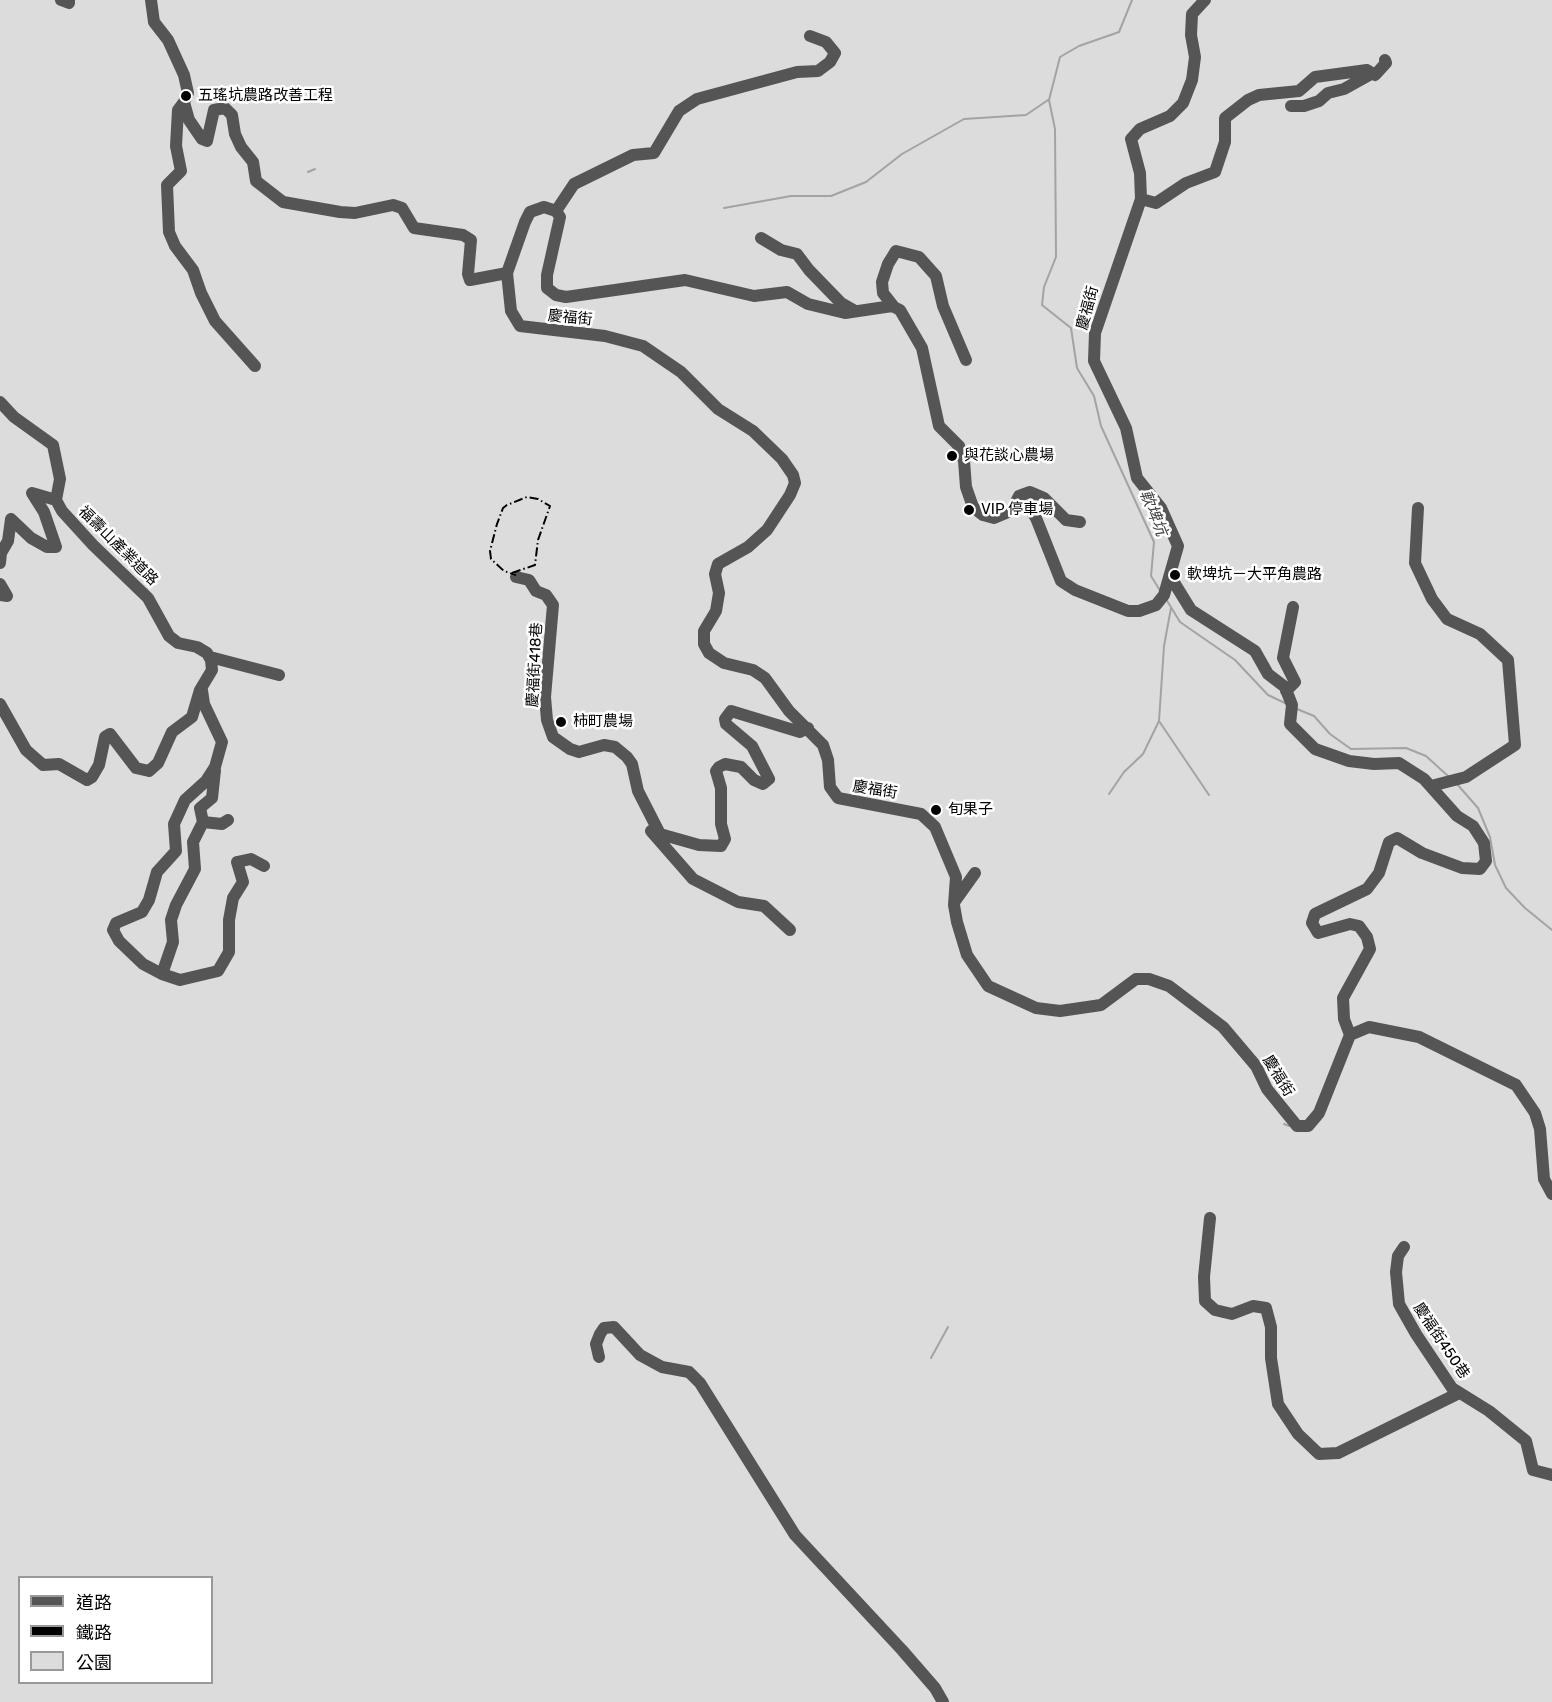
<!DOCTYPE html>
<meta charset="utf-8">
<style>
body{margin:0}
#map{position:relative;width:1552px;height:1702px;overflow:hidden;background:#fff;font-family:Rubik,"Noto Sans TC",sans-serif}
canvas{display:block}
.legend{position:absolute;left:18px;top:1576px;width:195px;height:108px;box-sizing:border-box;background:#fff;border:2px solid #999;margin:0;padding:8px 10px;list-style:none;font-size:18px;color:#000}
.legend li{display:flex;align-items:center;gap:12px;height:30px}
.legend b{width:30px;border:2px solid #999}
</style>
<div id="map">
<canvas width="1552" height="1702"></canvas>
<ul class="legend">
<li><b style="height:8px;background:#555"></b>道路</li>
<li><b style="height:8px;background:#000"></b>鐵路</li>
<li><b style="height:16px;background:#dcdcdc"></b>公園</li>
</ul>
</div>
<script>
const ctx = document.querySelector('canvas').getContext('2d');
ctx.lineJoin = 'round';
function paint(path, color) {
  ctx.fillStyle = color;
  ctx.fill(path, 'evenodd');
}
function toPath(rows) {
  const path = new Path2D();
  for (const r of rows) {
    path.moveTo(r[0], r[1]);
    for (let i = 2; i < r.length; i += 2) path.lineTo(r[i], r[i + 1]);
  }
  return path;
}
function stroke(path, color, width, dash) {
  ctx.strokeStyle = color;
  ctx.lineWidth = width;
  ctx.lineCap = dash ? 'butt' : 'round';
  ctx.setLineDash(dash || []);
  ctx.stroke(path);
}
function write(font, color, halo, rows, align = 'center') {
  ctx.font = font + ' Rubik,"Noto Sans TC",sans-serif';
  ctx.lineWidth = 5;
  ctx.setLineDash([]);
  ctx.textBaseline = 'middle';
  ctx.strokeStyle = halo;
  ctx.fillStyle = color;
  for (const [text, x, y, turn = 0] of rows) {
    ctx.save();
    ctx.translate(x, y);
    ctx.rotate((+turn || 0) * Math.PI / 180);
    ctx.textAlign = isNaN(turn) ? turn : align;
    if (halo) ctx.strokeText(text, 0, 0);
    ctx.fillText(text, 0, 0);
    ctx.restore();
  }
}
const green = toPath([
 [0,0,1552,0,1552,1702,0,1702],
 [20,1578,212,1578,212,1682,20,1682]
]);
const stream = toPath([
 [1132,0,1119,32,1079,46,1060,57,1049,100,1055,129,1056,257,1044,287,1042,305,1071,328,1077,368,1094,396,1101,426,1154,542,1151,576,1161,592],
 [308,172,315,169],
 [724,208,791,196,831,196,866,182,902,154,964,119,1026,115,1048,100],
 [1166,599,1180,622,1235,660,1268,695,1287,704],
 [1171,608,1164,646,1159,721,1209,795],
 [1297,709,1314,716,1330,734,1351,749,1406,748,1426,756,1448,776],
 [1457,784,1478,808,1490,837,1495,865,1506,888,1525,908,1552,930],
 [1109,794,1124,772,1143,754,1159,721],
 [1284,1124,1289,1126],
 [931,1358,948,1327]
]);
const minor = toPath([
 [61,0,69,3,69,0],
 [151,0,154,22,168,40,184,75,188,93,184,102,189,120,202,139,207,141,214,110,225,108,232,115,235,134,241,147,253,162,256,181,283,202,340,212,355,213,393,205,402,208,414,228,463,235,471,240,468,274,470,280,507,273],
 [1205,0,1192,14,1191,35,1195,57,1192,80,1183,103,1170,116,1140,129,1131,139,1140,173,1141,199,1095,333,1094,361,1126,428,1137,478,1161,508,1178,546,1164,595,1156,605,1139,611,1128,611,1075,590,1061,581,1036,518,1030,509,1020,507,994,518,983,515,973,507,966,487,964,461,959,446,939,426,922,348,900,310,892,306,845,313,808,304,787,292,754,296,685,280,566,297,556,295,547,288,547,275,560,217,556,211,544,207,530,212,525,222,507,273,511,311,520,326,605,336,643,346,681,372,718,409,753,431,782,459,793,475,795,483,790,495,767,530,748,547,718,564,715,574,719,593,716,611,704,631,704,644,709,653,724,663,753,670,765,678,789,711,823,745,828,760,830,787,838,798,921,814,935,827,956,877,954,905,957,922,967,955,988,986,1036,1008,1060,1011,1101,1005,1136,979,1149,979,1169,986,1223,1027,1256,1066,1267,1089,1297,1126,1308,1126,1319,1113,1350,1035,1369,1027,1419,1037,1516,1085,1535,1113,1540,1129,1544,1179,1552,1194],
 [184,102,178,110,176,146,181,171,167,185,169,232,175,246,193,270,201,293,215,321,255,366],
 [1291,106,1304,106,1319,101,1328,93,1344,89,1371,74],
 [1141,199,1156,203,1186,183,1215,172,1225,142,1225,118,1248,100,1259,95,1299,91,1315,77,1367,70,1375,75,1386,63,1385,60],
 [556,211,574,184,633,155,654,153,679,111,697,99,797,72,818,71,830,62,835,53,826,42,810,36],
 [761,238,781,250,797,254,809,270,841,303,855,311],
 [894,307,883,293,882,282,888,264,896,251,919,257,936,276,943,306,966,360],
 [0,402,14,417,53,445,60,479,56,500,62,511,93,545,148,598,169,636,178,643,197,647,207,653,211,660,212,670,200,690,192,717,172,732,158,763,149,771,136,768,110,734,105,737,99,765,92,777,87,780,59,764,43,765,26,750,0,704],
 [1418,508,1415,563,1432,599,1447,619,1480,634,1508,660,1515,745,1466,777,1431,786],
 [1011,511,1019,496,1030,492,1044,498,1066,520,1080,522],
 [0,563,1,553,8,541,11,519,31,538,47,547,56,547,44,512,32,493,56,500],
 [1170,576,1191,610,1255,651,1268,674,1285,687,1292,705,1290,724,1315,749,1349,761,1374,764,1399,763,1424,779,1457,816,1473,826,1484,843,1486,861,1480,869,1462,868,1422,853,1397,838,1389,842,1379,873,1367,889,1315,914,1312,923,1318,933,1350,924,1359,926,1367,937,1370,949,1343,998,1344,1019,1350,1035],
 [516,577,529,580,536,591,546,595,553,605,545,697,547,720,553,737,570,749,579,752,604,745,615,747,627,757,632,764,638,791,660,834,699,845,721,846,725,839,721,824,721,788,716,771,719,767,725,764,741,767,754,780,763,784,769,779,752,746,726,724,725,719,731,711,800,732,808,728],
 [0,584,7,596,0,595],
 [210,657,279,675],
 [202,690,204,704,222,742,215,767,206,781,185,800,174,824,176,851,157,872,149,900,142,912,116,923,113,930,119,941,143,964,162,974,180,980,218,971,229,952,229,920,233,898,243,882,237,862,251,859,264,866],
 [1286,691,1295,682,1283,658,1293,607],
 [203,822,200,808,212,798,215,770],
 [651,831,693,879,738,902,764,906,790,930],
 [955,901,975,873],
 [162,974,173,942,171,920,176,905,195,869,193,842,203,822,222,824,228,820],
 [1210,1218,1204,1277,1205,1301,1215,1310,1232,1314,1253,1306,1266,1308,1271,1327,1271,1358,1278,1404,1298,1434,1319,1454,1338,1453,1459,1393],
 [1404,1247,1398,1256,1396,1272,1399,1304,1416,1334,1452,1388,1489,1411,1526,1441,1533,1470,1552,1475],
 [599,1357,596,1344,600,1334,604,1328,614,1327,640,1355,662,1367,689,1372,700,1383,795,1535,902,1650,935,1688,943,1702]
]);
const rail = toPath([
 [512,573,535,565,538,540,550,506,538,499,527,497,507,505,503,508,497,524,490,551,491,559,504,571,516,575]
]);
const markers = [
 [186,96,6,"#000"],
 [952,456,6,"#000"],
 [969,510,6,"#000"],
 [1175,575,6,"#000"],
 [561,722,6,"#000"],
 [936,810,6,"#000"]
];
const poiNames = [
 ["五瑤坑農路改善工程",198,96],
 ["與花談心農場",964,456],
 ["VIP 停車場",981,510],
 ["軟埤坑－大平角農路",1187,575],
 ["柿町農場",573,722],
 ["旬果子",948,810]
];
const streetNames = [
 ["慶福街",1088,308,-75],
 ["慶福街",570,318,6],
 ["福壽山產業道路",118,546,45],
 ["慶福街418巷",535,665,-87],
 ["慶福街",875,790,9],
 ["慶福街",1278,1076,58],
 ["慶福街450巷",1441,1341,56]
];
const waterNames = [
 ["軟埤坑",1153,513,68]
];
paint(green, '#dcdcdc');
stroke(stream, '#a3a3a3', 2);
stroke(minor, '#555', 12);
stroke(rail, '#000', 2, [9, 3, 1.5, 3]);
for (const [x, y, r, color] of markers) {
  const dot = new Path2D();
  dot.arc(x, y, r, 0, 2 * Math.PI);
  ctx.fillStyle = color;
  ctx.fill(dot);
  stroke(dot, '#fff', 2);
}
write('15px', '#000', '#fff', poiNames, 'left');
write('15px', '#000', '#fff', streetNames);
write('italic 16px', '#444', '#fff', waterNames);
</script>
